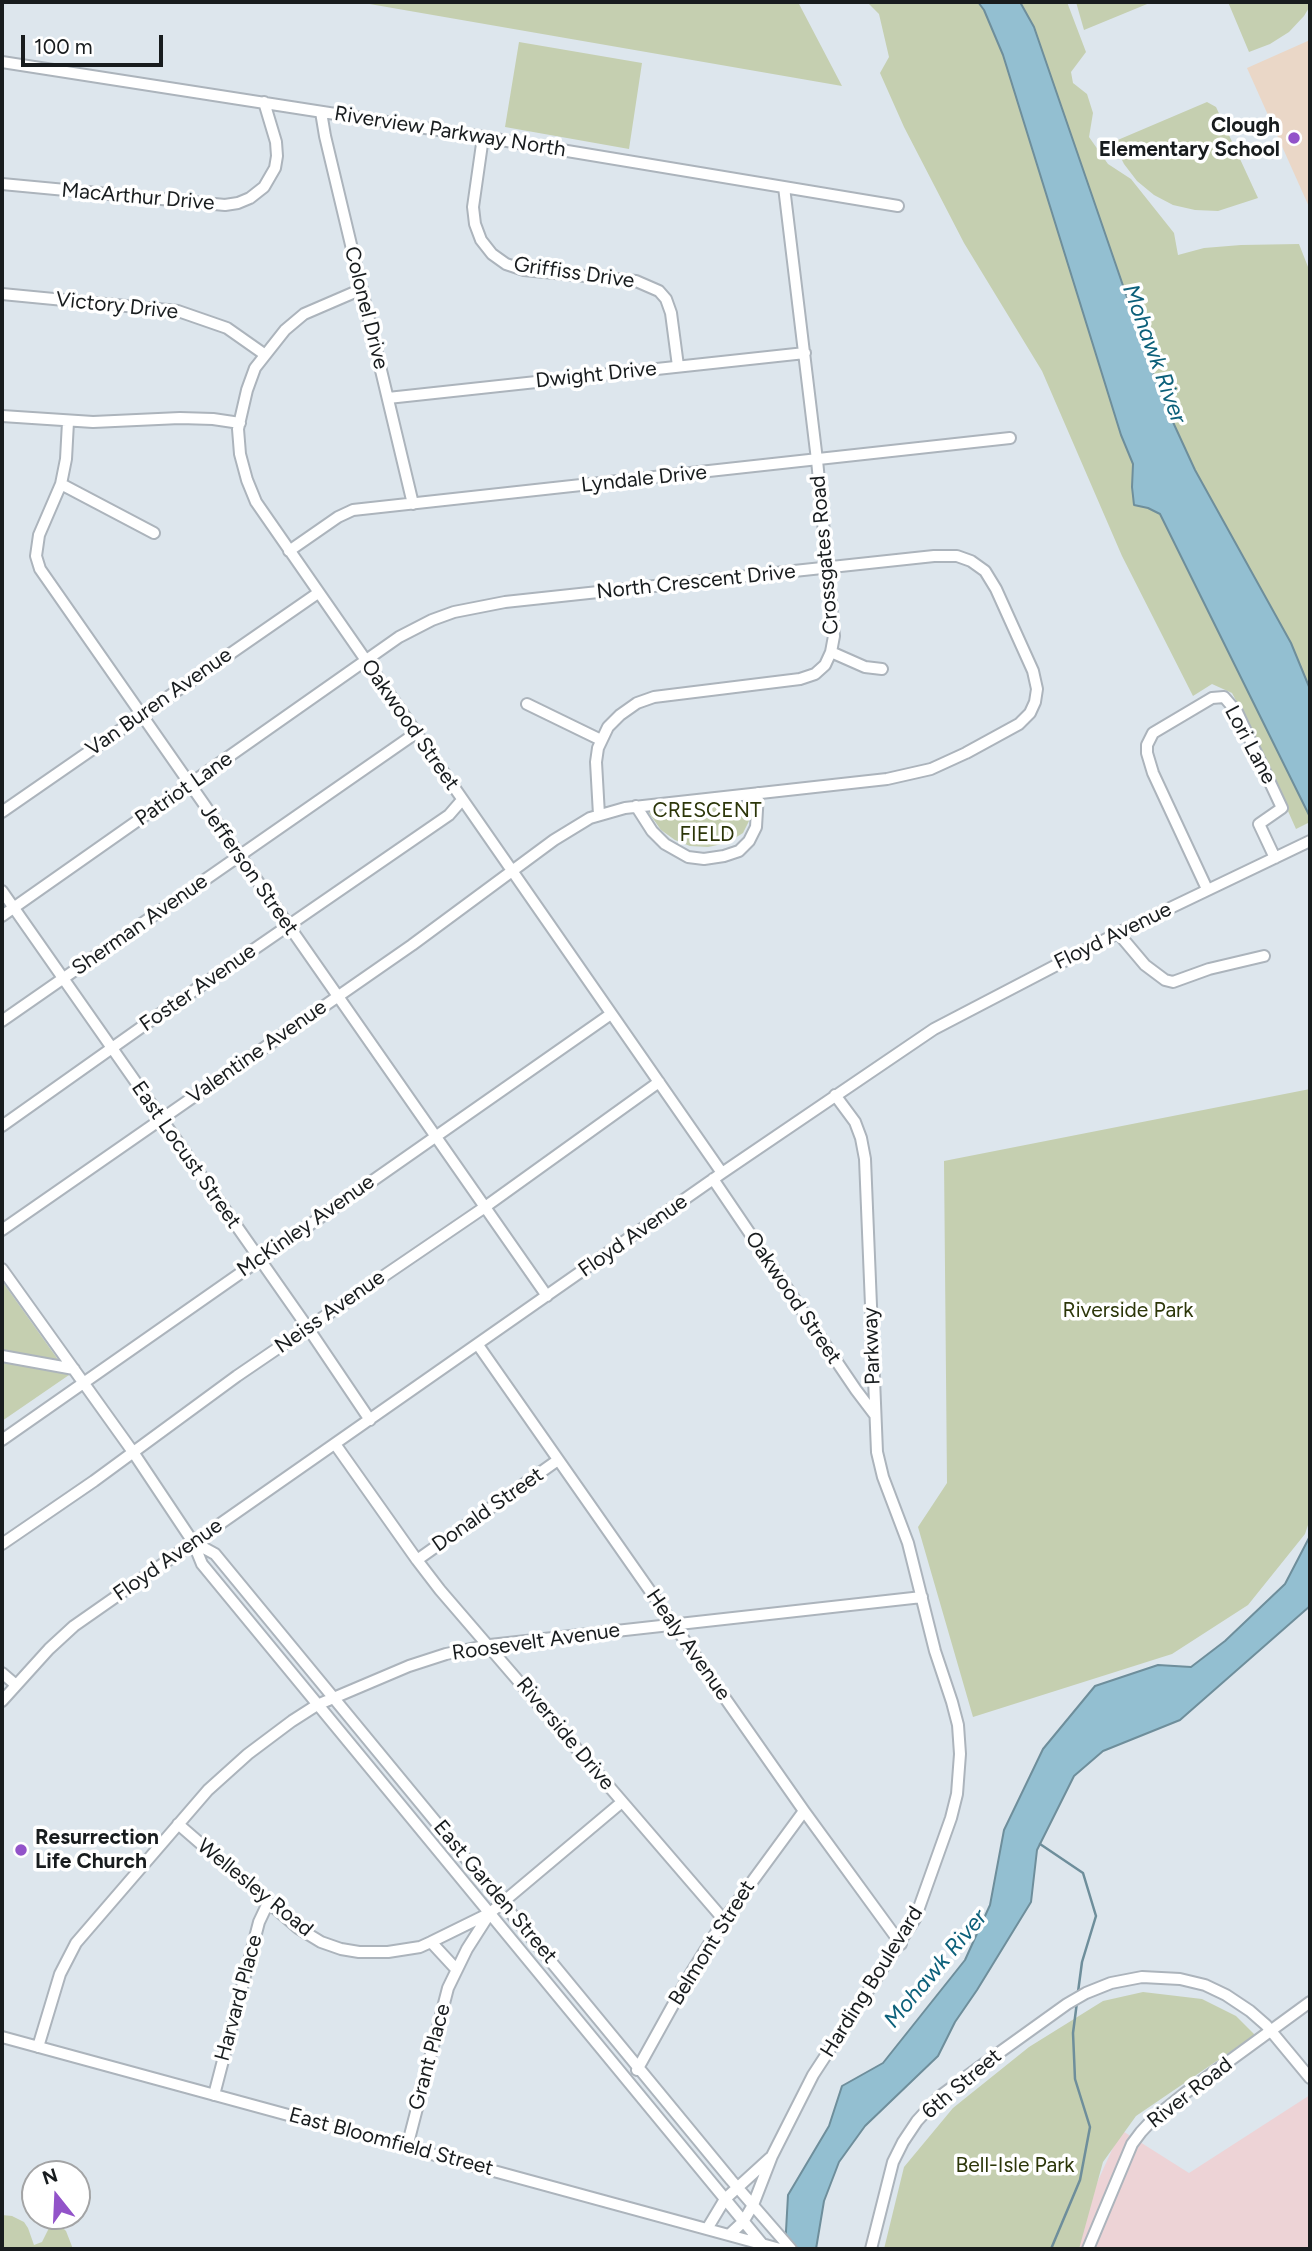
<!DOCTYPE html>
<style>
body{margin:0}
#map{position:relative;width:1312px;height:2251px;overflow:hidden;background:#dde6ed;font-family:Figtree,sans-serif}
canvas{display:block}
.frame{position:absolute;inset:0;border:4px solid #181c1e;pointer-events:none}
.north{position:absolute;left:21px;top:2160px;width:70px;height:70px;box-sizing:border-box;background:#fff;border:2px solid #a3a4a5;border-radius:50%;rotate:342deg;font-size:19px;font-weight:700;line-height:28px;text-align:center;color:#181c1e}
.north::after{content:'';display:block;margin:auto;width:24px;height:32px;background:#9253c9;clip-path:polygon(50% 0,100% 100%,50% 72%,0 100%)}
.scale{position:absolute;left:21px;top:35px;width:142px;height:32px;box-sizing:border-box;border:4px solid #181c1e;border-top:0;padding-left:9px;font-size:21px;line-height:24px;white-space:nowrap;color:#181c1e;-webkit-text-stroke:5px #fff;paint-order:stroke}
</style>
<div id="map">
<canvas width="1312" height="2251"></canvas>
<div class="frame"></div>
<div class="north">N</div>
<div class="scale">100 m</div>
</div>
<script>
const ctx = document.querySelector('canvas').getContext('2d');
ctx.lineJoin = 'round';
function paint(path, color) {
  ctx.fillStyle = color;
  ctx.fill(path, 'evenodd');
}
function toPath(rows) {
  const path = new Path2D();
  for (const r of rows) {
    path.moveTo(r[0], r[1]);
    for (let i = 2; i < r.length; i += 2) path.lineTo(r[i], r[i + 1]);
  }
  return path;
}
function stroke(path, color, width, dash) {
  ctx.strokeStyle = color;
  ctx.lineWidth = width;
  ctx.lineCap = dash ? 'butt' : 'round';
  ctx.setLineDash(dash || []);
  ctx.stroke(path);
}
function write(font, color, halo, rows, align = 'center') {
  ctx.font = font + ' Figtree,sans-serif';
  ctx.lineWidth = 7;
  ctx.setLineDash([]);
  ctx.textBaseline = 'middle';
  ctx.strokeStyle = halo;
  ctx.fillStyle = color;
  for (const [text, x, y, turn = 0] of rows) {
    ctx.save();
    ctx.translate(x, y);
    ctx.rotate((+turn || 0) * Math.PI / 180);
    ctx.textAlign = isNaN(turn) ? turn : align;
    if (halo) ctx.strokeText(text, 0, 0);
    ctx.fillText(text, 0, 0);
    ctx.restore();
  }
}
const industrial = toPath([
 [1310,2095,1310,2249,1067,2249,1121,2130,1189,2173]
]);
const education = toPath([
 [1310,40,1310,209,1247,68]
]);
const green = toPath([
 [358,2,798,2,842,86],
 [867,2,1067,2,1086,52,1071,72,1073,83,1087,94,1093,113,1089,137,1108,164,1131,179,1174,233,1178,255,1204,248,1241,245,1299,244,1310,272,1310,822,1296,829,1255,737,1232,693,1212,684,1193,696,1122,556,1042,371,964,243,904,127,880,73,889,57,879,14],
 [1076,2,1152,2,1084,30],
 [1228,2,1310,2,1310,6,1304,16,1289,32,1270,44,1249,52],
 [519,42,642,63,629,149,505,127],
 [1207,102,1216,107,1258,198,1218,211,1195,210,1173,205,1154,195,1137,181,1124,164,1113,142],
 [752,793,749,821,743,833,727,843,708,847,690,846,675,840,661,830,649,813,648,805],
 [1310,1089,1310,1519,1305,1534,1248,1605,1172,1654,973,1717,918,1527,947,1483,944,1161],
 [2,1281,69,1375,2,1421],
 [1143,1992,1202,1999,1236,2016,1255,2035,1136,2116,1103,2162,1079,2249,884,2249,904,2167,953,2108,1029,2047,1103,2001],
 [2,2215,12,2216,24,2222,28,2228,34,2245,42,2242,51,2224,57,2222,66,2231,73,2249,2,2249]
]);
const water = toPath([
 [978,2,1020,2,1034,27,1161,396,1195,470,1291,643,1310,689,1310,817,1160,514,1148,508,1134,505,1132,487,1133,464,1121,435,1003,55,984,10,978,2],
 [1310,1536,1310,1606,1180,1720,1103,1751,1074,1776,1037,1850,1031,1902,977,1990,955,2022,938,2056,865,2126,839,2162,824,2201,816,2249,785,2249,788,2195,829,2126,842,2086,883,2063,965,1960,990,1905,1004,1830,1043,1749,1095,1686,1158,1665,1191,1667,1225,1641,1285,1584,1310,1536]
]);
const stream = toPath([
 [1040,1844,1083,1873,1096,1916,1082,1962,1078,1992],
 [1051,2249,1080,2180,1090,2127,1075,2079,1073,2033,1077,2002]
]);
const minor = toPath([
 [2,62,483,137,898,206],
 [321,112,325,136,413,504],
 [483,137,473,207,475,224,481,240,492,254,506,264,524,270,636,281,659,291,666,299,671,313,678,366],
 [2,184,225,205,238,203,250,198,264,187,275,168,277,156,276,142,264,102],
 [362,289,304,314,285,330,255,368,247,390,238,429,240,454,247,480,256,502,722,1173],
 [2,294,178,311,227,328,264,354],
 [388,398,805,353],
 [2,416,93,422,180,418,213,419,240,423],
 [68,422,66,459,61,484,39,535,36,556,40,569,547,1296],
 [61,484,154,533],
 [289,551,338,517,353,510,1010,438],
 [831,652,865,667,882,669],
 [527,704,601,740],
 [636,806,652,831,665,844,688,857,704,859,724,856,739,851,749,841,756,827,758,793],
 [2,812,318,593],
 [599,815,596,762,598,748,608,727,620,715,637,703,654,697,800,679,815,674,825,665,831,652,834,636,817,460,784,187],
 [1207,889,1153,773,1147,753,1147,745,1153,733,1212,698,1224,697,1237,712,1282,808,1259,824,1275,858],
 [2,891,308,1328,370,1420],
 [2,916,399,637,432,620,454,612,505,602,934,556,957,556,971,561,985,571,996,589,1033,671,1037,689,1035,702,1030,713,1019,724,966,753,931,769,887,779,625,808,590,818,554,840,412,945,2,1230],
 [1118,933,1145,965,1165,980,1173,982,1209,969,1264,956],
 [2,1021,416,733],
 [2,1126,160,1014,449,815,462,800],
 [713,1179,856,1390,875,1415],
 [2,1269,133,1452,193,1542,202,1564,763,2245],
 [478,1345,804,1811,901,1944],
 [2,1356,74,1369],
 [2,1440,611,1014],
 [335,1444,417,1560,440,1590,724,1920],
 [193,1542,215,1554,731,2180,791,2249],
 [2,1544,94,1481,237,1376,485,1207,659,1082],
 [417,1560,558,1460],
 [2,1673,16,1685],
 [2,1701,49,1649,74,1626,722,1173,934,1029,1118,933,1310,841],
 [178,1824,298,1928,321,1942,341,1949,359,1952,388,1952,420,1947,431,1942,490,1913,622,1802],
 [431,1942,456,1969],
 [2,2037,780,2249],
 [38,2047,60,1974,76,1943,208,1790,248,1754,292,1721,317,1705,409,1666,446,1654,490,1645,922,1597],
 [637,2070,688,1978,724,1920,804,1811],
 [214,2095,259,1922,268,1903],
 [407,2147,448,1988,467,1949,490,1913],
 [707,2229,725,2199,770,2158],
 [729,2235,743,2222,753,2205,772,2156,813,2075,915,1919,951,1818,957,1794,960,1754,958,1725,952,1702,935,1651,908,1543,883,1477,877,1452,865,1159,861,1138,855,1122,835,1095],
 [871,2249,893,2162,903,2142,917,2121,939,2097,996,2055,1067,2004,1086,1993,1111,1983,1142,1977,1180,1979,1205,1985,1226,1995,1250,2011,1266,2025,1310,2078],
 [1088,2249,1132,2144,1141,2132,1154,2118,1184,2094,1310,2002]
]);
const markers = [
 [1294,138,7,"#9253c9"],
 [21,1850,7,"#9253c9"]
];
const poiNames = [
 ["Clough",1280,126],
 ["Elementary School",1280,150],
 ["Resurrection",35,1838,"left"],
 ["Life Church",35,1862,"left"]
];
const streetNames = [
 ["Riverview Parkway North",450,132,9],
 ["MacArthur Drive",138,197,5],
 ["Griffiss Drive",574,273,8],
 ["Victory Drive",117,306,6],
 ["Colonel Drive",366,308,76],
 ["Dwight Drive",596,375,-6],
 ["Lyndale Drive",644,479,-6],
 ["Crossgates Road",825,555,-95],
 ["North Crescent Drive",696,582,-6],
 ["Van Buren Avenue",159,702,-35],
 ["Oakwood Street",410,725,55],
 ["Lori Lane",1250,745,62],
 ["Patriot Lane",184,789,-35],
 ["Jefferson Street",249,870,55],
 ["Sherman Avenue",140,925,-35],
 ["Floyd Avenue",1113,936,-26],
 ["Foster Avenue",198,988,-35],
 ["Valentine Avenue",257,1052,-35],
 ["East Locust Street",186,1155,55],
 ["McKinley Avenue",306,1226,-35],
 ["Floyd Avenue",633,1236,-35],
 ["Oakwood Street",793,1298,56],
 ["Neiss Avenue",330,1312,-35],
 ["Parkway",872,1346,-92],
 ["Donald Street",488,1510,-35],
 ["Floyd Avenue",168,1560,-35],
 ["Roosevelt Avenue",536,1642,-8],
 ["Healy Avenue",688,1645,55],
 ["Riverside Drive",565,1734,50],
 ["Wellesley Road",255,1888,39],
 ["East Garden Street",495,1892,50],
 ["Belmont Street",712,1943,-58],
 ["Harding Boulevard",872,1982,-58],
 ["Harvard Place",239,1998,-75],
 ["Grant Place",430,2057,-75],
 ["6th Street",962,2084,-40],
 ["River Road",1190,2093,-38],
 ["East Bloomfield Street",391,2142,15]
];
const parkNames = [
 ["CRESCENT",707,811],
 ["FIELD",707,835],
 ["Riverside Park",1128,1311],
 ["Bell-Isle Park",1015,2166]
];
const waterNames = [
 ["Mohawk River",1154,354,70],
 ["Mohawk River",936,1969,-50]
];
paint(industrial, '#edd3d6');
paint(education, '#ead7c7');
paint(green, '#c5cfb0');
paint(water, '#93bfd1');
stroke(water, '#6e8e9b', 2);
stroke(stream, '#6e8e9b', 2.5);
stroke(minor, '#acb4bc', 14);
stroke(minor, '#fff', 10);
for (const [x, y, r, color] of markers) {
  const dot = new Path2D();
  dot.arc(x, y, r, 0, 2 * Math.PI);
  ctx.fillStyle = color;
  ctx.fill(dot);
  stroke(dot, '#fff', 2.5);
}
write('bold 21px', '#181c1e', '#fff', poiNames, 'right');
write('21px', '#181c1e', '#fff', streetNames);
write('21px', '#2c3609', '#fff', parkNames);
write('italic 23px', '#0c607a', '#fff', waterNames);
</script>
